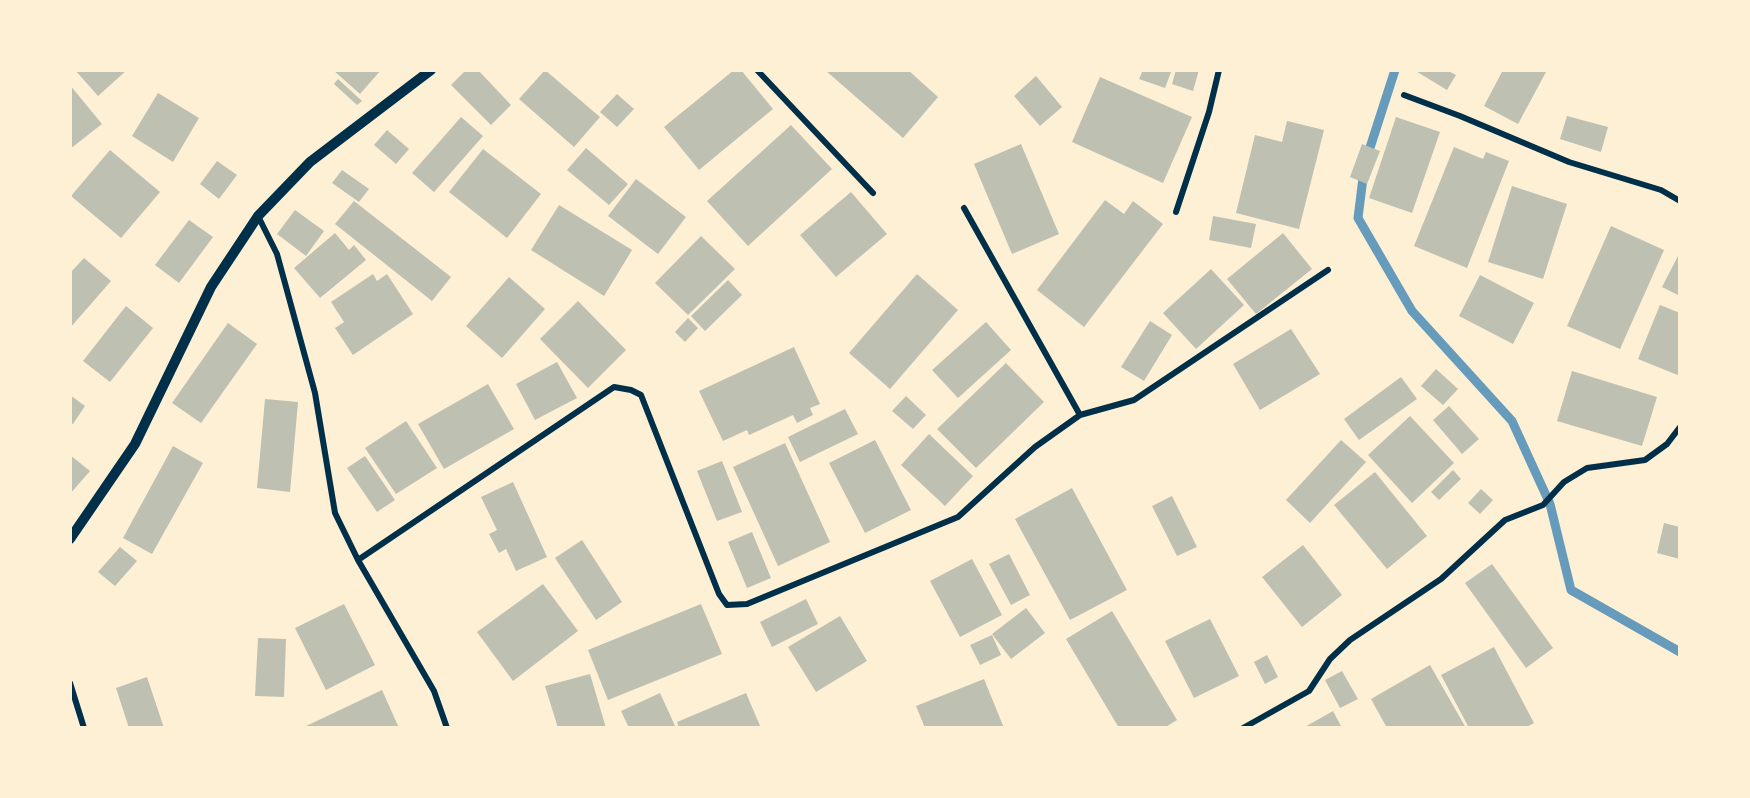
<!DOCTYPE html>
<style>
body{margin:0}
#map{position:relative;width:1750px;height:798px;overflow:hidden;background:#fdf0d5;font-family:Raleway,sans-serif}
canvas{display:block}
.frame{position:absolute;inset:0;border:72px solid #fdf0d5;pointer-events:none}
</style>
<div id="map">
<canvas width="1750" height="798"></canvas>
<div class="frame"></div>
</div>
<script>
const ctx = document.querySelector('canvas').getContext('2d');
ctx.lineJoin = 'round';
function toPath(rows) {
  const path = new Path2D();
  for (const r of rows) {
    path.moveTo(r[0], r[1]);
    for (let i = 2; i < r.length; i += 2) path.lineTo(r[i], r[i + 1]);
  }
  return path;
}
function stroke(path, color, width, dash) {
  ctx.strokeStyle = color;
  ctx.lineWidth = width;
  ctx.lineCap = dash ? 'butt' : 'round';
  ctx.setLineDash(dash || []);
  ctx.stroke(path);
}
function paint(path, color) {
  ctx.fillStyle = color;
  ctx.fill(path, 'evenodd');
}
const stream = toPath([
 [1367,157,1395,70],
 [1364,170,1358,218,1412,311,1512,421,1550,504,1571,590,1680,652]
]);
const building = toPath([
 [75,70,127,70,98,96],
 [333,70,381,70,360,94],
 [466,70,478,70,511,105,491,125,451,85],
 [545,70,600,117,574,147,519,99],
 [734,70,741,70,773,109,699,170,664,127],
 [825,70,908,70,938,97,903,138],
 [1143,70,1171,72,1165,88,1139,79],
 [1176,70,1199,70,1193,91,1172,84],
 [1414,70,1447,70,1456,75,1447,90],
 [1503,70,1546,72,1518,124,1484,106],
 [1036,76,1062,107,1040,126,1014,96],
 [1100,77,1192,117,1163,183,1072,142],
 [338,79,362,101,357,105,334,84],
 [70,85,102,124,70,149],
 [158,93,199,118,173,162,132,136],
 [617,94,634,109,617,127,600,112],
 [1567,116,1608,127,1601,152,1560,139],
 [461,117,483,136,434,192,412,173],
 [1396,117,1440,132,1412,213,1369,198],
 [1287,121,1324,130,1299,229,1236,213,1255,135,1282,142],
 [791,125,832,169,748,246,707,201],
 [387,130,409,149,396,164,374,145],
 [1021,144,1059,234,1012,254,974,164],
 [1362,144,1380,151,1367,184,1350,177],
 [1454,147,1483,159,1486,152,1509,161,1467,268,1414,246],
 [586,148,628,184,609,205,567,170],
 [483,149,541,194,507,238,449,192],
 [110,150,160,192,121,238,71,196],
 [217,161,237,175,219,199,200,184],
 [342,170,369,189,359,202,332,183],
 [636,179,686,217,658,254,608,216],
 [1512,186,1567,204,1543,279,1488,262],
 [851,192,887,234,836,277,800,235],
 [1105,200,1124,214,1133,201,1163,224,1084,327,1037,290],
 [354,201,451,277,432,301,335,224],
 [559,205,632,250,604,296,531,250],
 [295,210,324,231,306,256,277,234],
 [1213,216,1256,224,1251,248,1209,240],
 [189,220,213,237,179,283,155,265],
 [1611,226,1664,250,1620,349,1567,326],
 [335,233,349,250,354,245,366,260,320,298,294,268],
 [1283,233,1312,269,1256,314,1227,279],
 [701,236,735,269,688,315,655,283],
 [1680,252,1680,296,1662,287],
 [84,258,111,281,70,328,70,273],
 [1211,269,1244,305,1196,349,1163,313],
 [373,274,377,281,387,274,413,314,353,355,335,328,344,322,331,302],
 [917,274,958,310,890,389,849,353],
 [1480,275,1534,303,1513,344,1459,316],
 [509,277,545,309,502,358,466,326],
 [728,280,742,295,705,331,691,316],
 [578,301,626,350,588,388,540,339],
 [1660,305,1680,313,1680,376,1638,359],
 [126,306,153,328,110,382,83,361],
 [688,318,698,328,685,342,675,332],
 [1150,321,1172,335,1144,381,1121,367],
 [986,322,1011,350,958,398,932,370],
 [228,323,257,344,201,423,172,403],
 [1291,329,1320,374,1260,410,1233,364],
 [794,347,820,404,810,408,813,415,797,423,793,415,749,435,747,430,723,441,699,391],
 [557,362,577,398,535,420,516,384],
 [1006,363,1044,402,976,468,937,429],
 [1436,369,1458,389,1443,405,1421,386],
 [1572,371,1657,397,1642,446,1557,421],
 [1401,377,1417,399,1359,440,1344,419],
 [488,384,514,429,444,469,418,424],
 [70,395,85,406,73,424,70,423],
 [906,396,926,415,913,429,892,411],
 [265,399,298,402,290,492,257,488],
 [1449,406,1479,439,1462,454,1433,420],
 [845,409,858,434,800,462,788,437],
 [1410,416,1454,463,1412,503,1368,455],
 [406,421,437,468,396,494,365,448],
 [929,434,973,476,945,506,901,465],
 [875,440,911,510,865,533,829,463],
 [1341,440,1366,462,1310,523,1286,500],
 [785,443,830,542,778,566,733,467],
 [173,446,203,463,152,554,123,538],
 [70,455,90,471,70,494],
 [365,456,395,500,377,512,347,468],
 [722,461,742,512,717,521,697,471],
 [1453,470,1461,479,1439,500,1431,492],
 [1375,472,1427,536,1387,569,1334,505],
 [513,482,547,557,516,571,506,549,499,553,489,534,497,530,481,497],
 [1072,488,1127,590,1070,620,1015,519],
 [1481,489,1493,500,1480,514,1468,503],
 [1172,496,1197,547,1177,556,1152,506],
 [1664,523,1680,527,1680,559,1657,553],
 [752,532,771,578,747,588,728,542],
 [582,540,622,602,596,620,555,558],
 [1303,545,1342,595,1302,627,1262,577],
 [120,547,137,561,115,586,98,572],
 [1009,554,1030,595,1011,605,989,564],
 [972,559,1002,615,960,637,930,581],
 [1492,564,1553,648,1526,668,1465,583],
 [543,584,578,631,513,681,477,632],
 [806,599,818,624,772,647,760,622],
 [344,604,375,665,326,690,295,628],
 [701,604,722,654,608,700,588,650],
 [1026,608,1045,633,1011,659,992,634],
 [1112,611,1177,720,1164,728,1119,728,1066,639],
 [840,616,867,661,816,692,788,647],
 [1210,619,1239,676,1194,698,1165,641],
 [992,635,1001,655,980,665,970,645],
 [258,638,286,639,284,697,255,696],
 [1494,647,1534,723,1525,728,1469,728,1441,675],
 [1267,655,1278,677,1265,684,1254,662],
 [1430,665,1466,728,1387,728,1371,699],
 [1342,671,1358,699,1340,708,1325,680],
 [590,674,606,728,558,728,545,686],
 [147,677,164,728,129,728,116,688],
 [984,679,1004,728,925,728,916,706],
 [382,690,399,728,302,728],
 [660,693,676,728,629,728,621,711],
 [746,693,761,728,679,728,677,722],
 [1333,711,1342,728,1303,728]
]);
const minor = toPath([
 [757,70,873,193],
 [1404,95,1460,116,1569,162,1661,190,1680,201],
 [964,208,1080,415],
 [1176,212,1209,112,1219,70],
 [258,216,277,254,315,393,335,513,358,560,434,691,447,728],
 [358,560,614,387,631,390,641,395,719,594,727,605,747,604,958,517,1035,447,1080,415,1134,400,1328,270],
 [70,683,84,728],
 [1243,728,1309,691,1330,659,1350,640,1441,579,1505,520,1543,505,1564,482,1587,468,1645,460,1667,444,1680,427]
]);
const tertiary = toPath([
 [70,539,135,444,211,287,258,216,310,162,431,70]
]);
stroke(stream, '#669bbc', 9);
paint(building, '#bec0b2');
stroke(minor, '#003049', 6);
stroke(tertiary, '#003049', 10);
</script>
